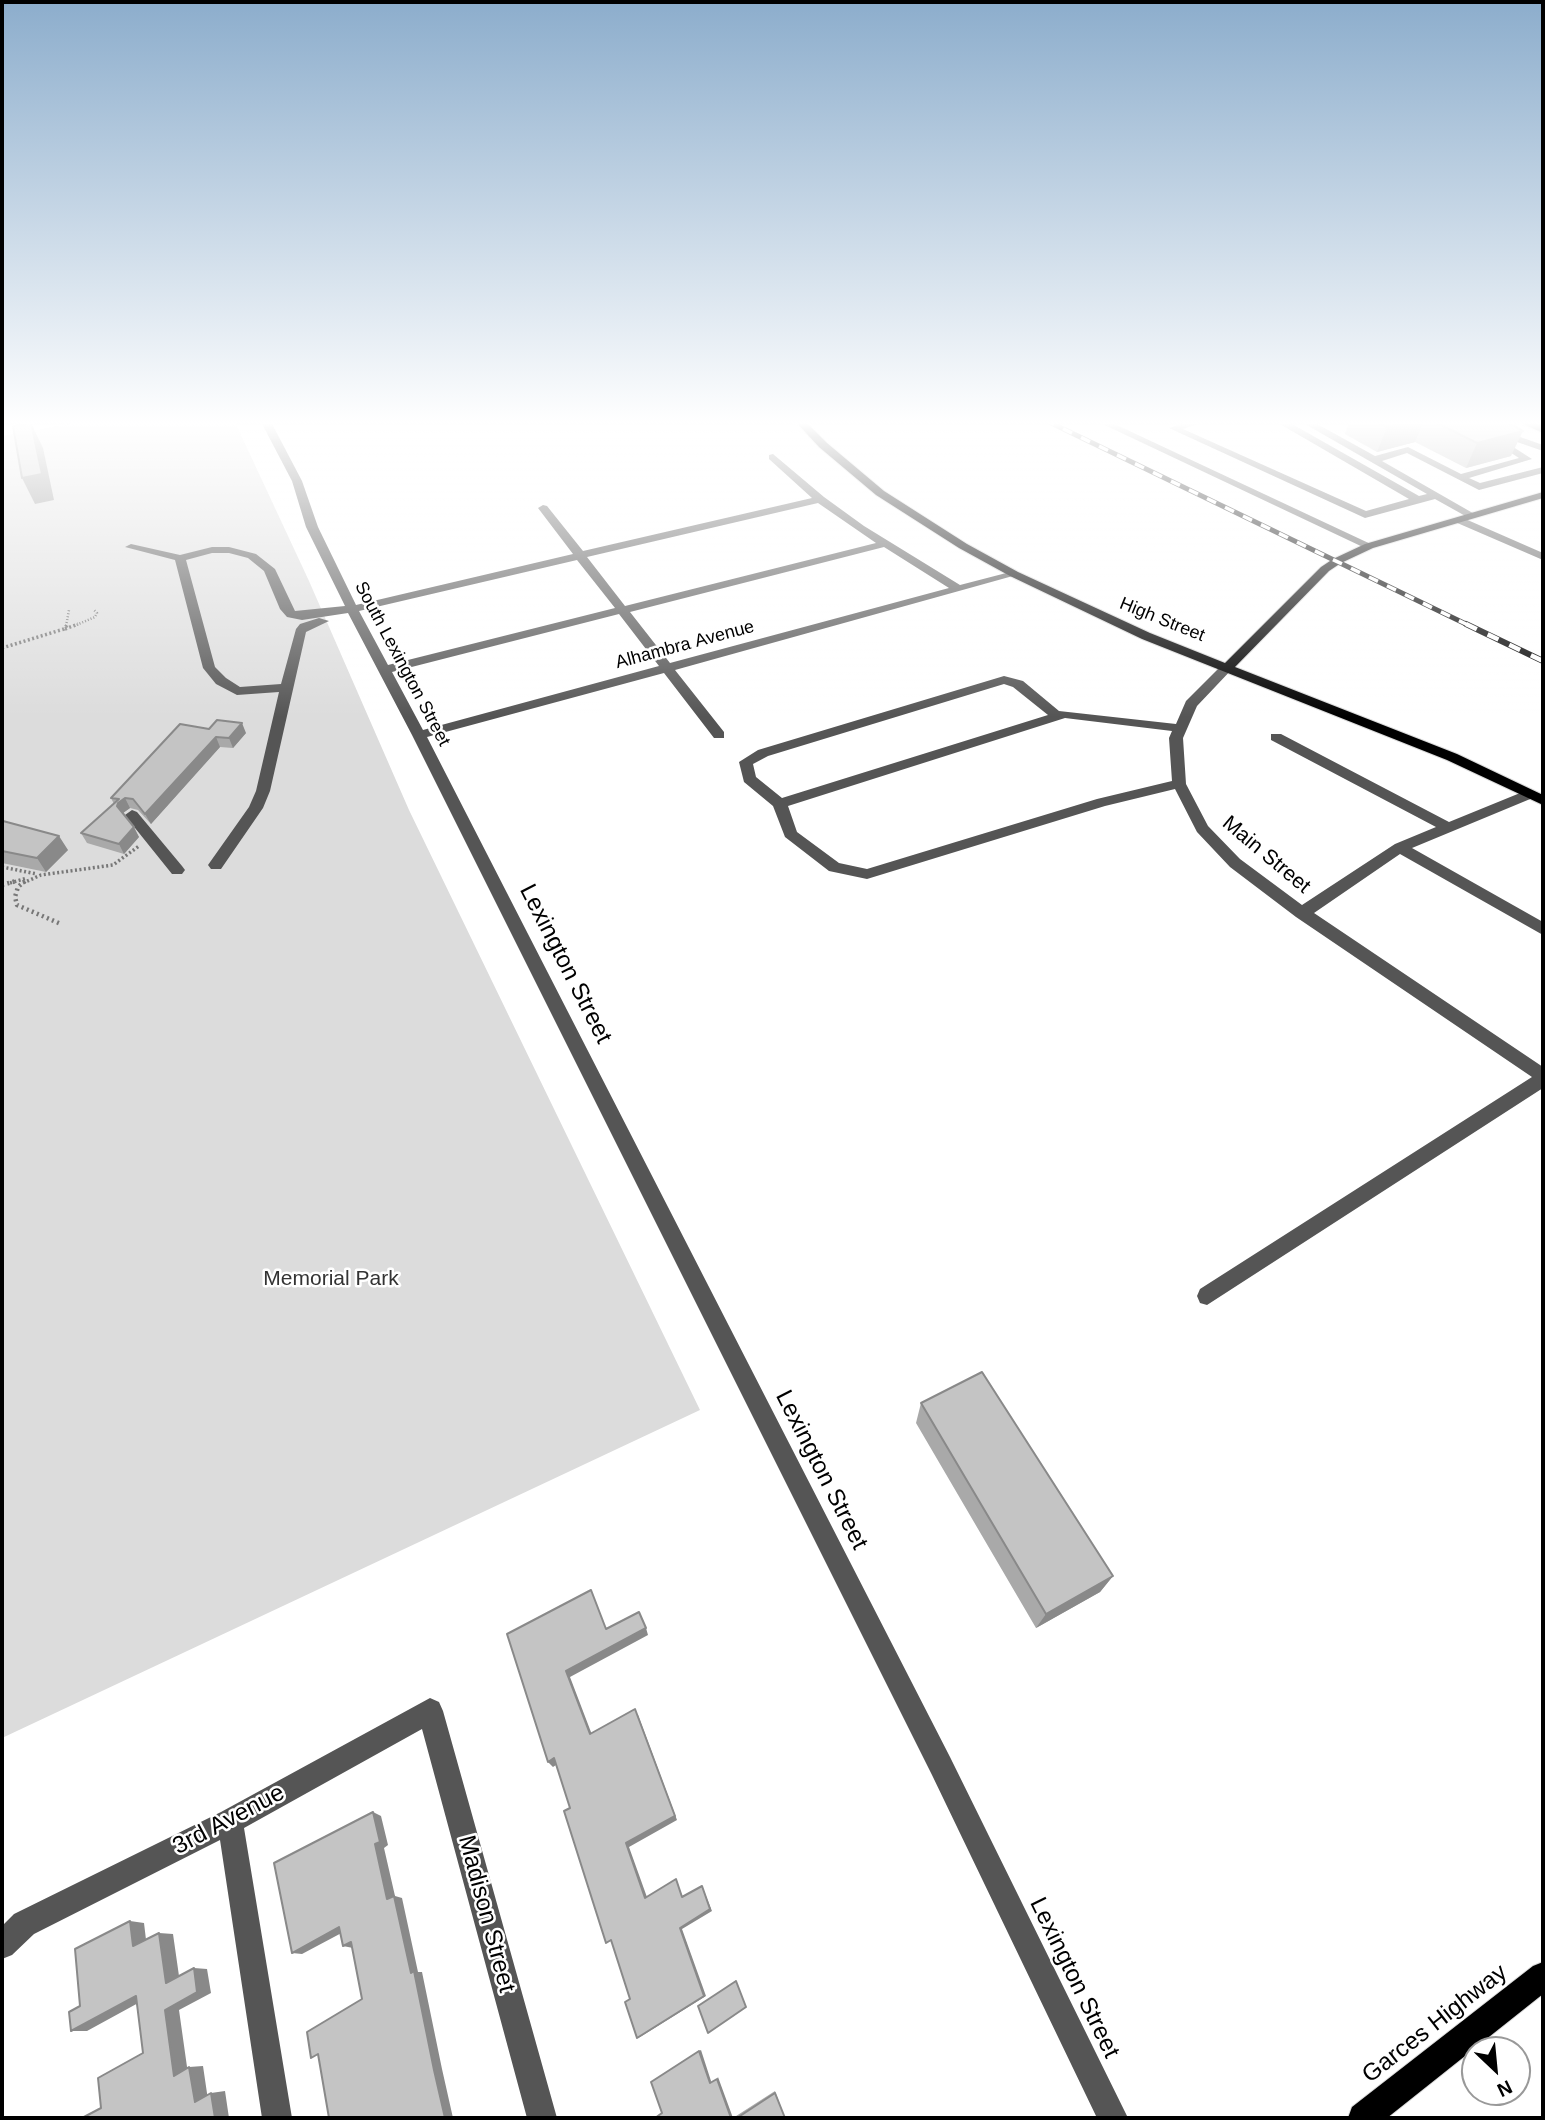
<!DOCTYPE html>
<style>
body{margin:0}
#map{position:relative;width:1545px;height:2120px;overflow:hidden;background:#fff;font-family:Helvetica,sans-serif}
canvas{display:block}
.frame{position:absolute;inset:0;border:4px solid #000;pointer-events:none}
.north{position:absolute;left:1461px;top:2036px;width:70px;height:70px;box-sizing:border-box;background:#fff;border:2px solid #999;border-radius:50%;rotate:154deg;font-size:19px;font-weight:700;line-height:28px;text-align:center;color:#000}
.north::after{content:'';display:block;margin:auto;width:24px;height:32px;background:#000;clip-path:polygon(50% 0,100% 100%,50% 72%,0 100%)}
</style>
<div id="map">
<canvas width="1545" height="2120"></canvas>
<div class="frame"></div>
<div class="north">N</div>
</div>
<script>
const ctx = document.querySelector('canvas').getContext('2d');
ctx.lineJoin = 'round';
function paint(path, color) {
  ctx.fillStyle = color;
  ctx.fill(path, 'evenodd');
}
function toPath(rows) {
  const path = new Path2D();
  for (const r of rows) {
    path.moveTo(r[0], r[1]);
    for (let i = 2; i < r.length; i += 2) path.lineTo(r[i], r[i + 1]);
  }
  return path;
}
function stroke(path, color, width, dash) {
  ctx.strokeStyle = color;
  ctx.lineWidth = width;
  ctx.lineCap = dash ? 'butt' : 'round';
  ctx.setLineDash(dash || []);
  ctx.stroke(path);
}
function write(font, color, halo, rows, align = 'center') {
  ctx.font = font + ' Helvetica,sans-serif';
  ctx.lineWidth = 5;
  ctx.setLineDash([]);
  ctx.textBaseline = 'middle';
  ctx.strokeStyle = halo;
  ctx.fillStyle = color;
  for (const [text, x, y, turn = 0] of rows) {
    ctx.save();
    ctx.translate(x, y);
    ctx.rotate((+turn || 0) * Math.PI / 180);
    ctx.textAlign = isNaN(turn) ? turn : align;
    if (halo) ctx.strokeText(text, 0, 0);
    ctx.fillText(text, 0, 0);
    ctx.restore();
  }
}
const green = toPath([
 [92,420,234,420,309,581,409,810,700,1410,2,1738,2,436]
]);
const pathFar2 = toPath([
 [66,626,69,610],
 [74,626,95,617,97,613,94,610]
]);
const pathFar1 = toPath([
 [65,629,78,624],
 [2,648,64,629,68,624],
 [2,867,37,874],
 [10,883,27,878],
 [23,883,41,875,113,865,139,846]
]);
const path = toPath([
 [25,881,18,887,15,897,17,905,61,924],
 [2,885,16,881]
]);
const minor = toPath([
 [260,420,270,420,302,481,318,527,356,605,573,554,538,508,543,505,547,506,583,551,812,498,769,459,769,455,773,454,824,497,864,526,960,585,1014,571,1020,574,675,670,724,732,724,738,714,738,664,673,427,737,950,1757,1128,2118,1097,2118,932,1775,412,735,348,613,302,620,287,617,280,609,264,571,248,558,229,553,212,553,186,560,215,667,226,678,240,687,281,684,296,629,300,624,319,618,329,621,306,632,270,791,263,808,221,869,211,869,208,865,249,807,256,791,279,692,237,695,216,684,203,668,175,560,125,547,131,544,180,555,212,547,229,547,256,554,275,569,295,611,345,606,306,527,292,481,260,420],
 [818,503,876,543,625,606,587,557,818,503],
 [884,547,949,588,670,663,630,612,884,547],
 [577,560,615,608,388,665,359,611,577,560],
 [619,614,659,666,423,730,392,672,619,614],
 [1094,420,1106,420,1375,546,1365,548,1094,420],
 [1194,420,1209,420,1183,429,1366,511,1409,499,1273,420,1285,420,1419,496,1427,494,1298,420,1310,420,1375,456,1408,447,1461,474,1519,458,1460,420,1471,420,1532,459,1469,478,1480,483,1543,467,1543,473,1479,490,1407,453,1382,461,1478,516,1469,518,1435,499,1365,518,1169,428,1194,420],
 [1500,430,1543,445,1543,451,1497,435,1495,433,1500,430],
 [1455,518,1463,518,1543,553,1543,560,1455,522,1455,518],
 [1228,663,1234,667,1197,706,1183,738,1186,784,1208,826,1240,859,1302,905,1395,844,1436,827,1271,740,1271,734,1281,734,1449,822,1525,791,1535,791,1535,797,1412,848,1543,922,1543,935,1400,854,1314,913,1543,1067,1543,1088,1207,1305,1200,1303,1197,1296,1200,1289,1532,1077,1296,917,1230,867,1197,832,1175,789,1105,806,867,879,829,871,785,837,773,806,744,782,739,762,758,750,1004,676,1023,681,1059,711,1176,724,1186,701,1223,664,1228,663],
 [1004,684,1013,687,1048,715,782,798,756,777,753,764,768,756,1004,684],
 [1065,718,1172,731,1169,738,1172,781,1097,799,867,869,839,863,797,832,788,806,1065,718],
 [132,810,137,812,182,866,185,870,182,874,172,874,127,818,125,815,132,810],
 [430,1698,439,1702,443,1711,557,2118,527,2118,422,1729,244,1828,292,2118,262,2118,220,1840,34,1934,12,1955,2,1959,2,1926,14,1914,221,1812,430,1698]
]);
const major = toPath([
 [794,420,804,420,827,443,884,491,967,544,1018,572,1150,633,1225,663,1321,567,1333,559,1365,544,1543,492,1543,498,1373,548,1341,563,1329,571,1235,667,1457,754,1543,795,1543,805,1447,760,1142,639,1010,576,959,548,876,495,819,447,794,420],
 [1543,1962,1543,1994,1387,2118,1348,2118,1352,2107,1533,1966,1543,1962]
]);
const highway = toPath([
 [1514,420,1529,420,1543,426,1543,433,1514,420]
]);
const railFar1 = toPath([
 [1045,420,1470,626]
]);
const rail = toPath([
 [1466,624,1543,661]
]);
const wall = toPath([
 [1345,420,1503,420,1511,456,1466,468,1415,442,1377,452,1345,434,1349,422],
 [209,729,246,733,233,748,220,747,151,824,138,810,130,808,123,813,139,837,124,854,87,843,81,833,114,804,111,798],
 [2,823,68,850,46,872,2,863],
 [921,1403,1113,1576,1100,1592,1036,1628,916,1423],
 [775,2091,785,2118,733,2118]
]);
const shadedWall = toPath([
 [1414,420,1424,420,1415,442,1377,452,1387,427],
 [31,423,43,448,54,500,35,504,22,478],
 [1523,431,1511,456,1466,468,1477,443],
 [242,723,246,733,233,748,229,738],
 [216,737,220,747,151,824,145,814],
 [125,798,130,808,123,813,123,816,117,806,118,803],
 [134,827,139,837,124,854,119,844],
 [59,836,68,850,46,872,37,858],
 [1113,1576,1100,1592,1036,1628,1046,1614],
 [646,1628,648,1635,570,1677,594,1740,590,1734,566,1671],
 [638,1715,677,1820,629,1847,648,1900,645,1898,626,1843],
 [554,1758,559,1763,553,1767,548,1762],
 [373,1812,381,1816,388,1845,384,1848,395,1896,402,1898,418,1972,422,1972,442,2069,453,2118,445,2118,411,1973,387,1899,375,1844],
 [702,1886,712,1911,682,1929,706,1996,640,2037,637,2038,680,1928],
 [130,1921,144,1923,147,1948,133,1946],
 [339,1927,349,1929,302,1954,292,1953],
 [159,1933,173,1934,180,1983,166,1983],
 [351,1942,353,1948,343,1946],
 [194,1968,207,1969,211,1993,179,2010,188,2074,174,2076,165,2010],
 [136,1996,151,1996,87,2031,71,2031],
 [701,2050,711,2081,710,2083,699,2051],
 [203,2066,208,2100,195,2102,189,2067],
 [718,2077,733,2118,731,2118,717,2079],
 [225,2091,229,2118,215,2118,211,2093]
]);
const building = toPath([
 [1373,420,1414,420,1387,427,1373,420],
 [1431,420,1503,420,1523,431,1477,443,1431,420],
 [31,423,42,474,22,478,13,426,31,423],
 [217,720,242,723,229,738,216,737,145,814,133,799,125,798,118,803,117,806,134,827,119,844,81,833,119,799,111,798,180,724,209,729,217,720],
 [3,821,59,836,37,858,2,851,2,823,3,821],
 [982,1372,1113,1576,1046,1614,921,1403,982,1372],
 [591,1590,606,1629,639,1612,646,1628,566,1671,590,1734,635,1709,675,1816,626,1843,645,1898,676,1879,682,1897,702,1886,710,1909,680,1928,704,1996,637,2038,625,2002,630,1999,611,1940,606,1943,564,1811,570,1808,554,1758,548,1762,507,1634,591,1590],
 [373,1812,380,1842,375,1844,387,1899,394,1896,411,1973,414,1971,434,2070,445,2118,329,2118,318,2054,311,2058,307,2032,362,1999,351,1942,343,1946,339,1927,292,1953,274,1863,373,1812],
 [130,1921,133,1946,159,1933,166,1983,194,1968,197,1992,165,2010,174,2076,189,2067,195,2102,211,2093,215,2118,82,2118,101,2108,98,2078,143,2053,136,1996,71,2031,69,2012,80,2006,75,1949,130,1921],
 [736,1981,746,2007,708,2033,698,2006,736,1981],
 [699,2051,710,2083,717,2079,731,2118,655,2118,662,2113,651,2082,699,2051],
 [775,2093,785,2118,737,2118,775,2093]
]);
const farStreetnames = [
 ["High Street",1162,620,22],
 ["Alhambra Avenue",685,645,-15],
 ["South Lexington Street",402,664,62]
];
const streetNames = [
 ["Main Street",1266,855,40]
];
const parkNames = [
 ["Memorial Park",331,1279]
];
const nearStreetnames = [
 ["Lexington Street",565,964,63],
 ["Lexington Street",821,1470,63],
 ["3rd Avenue",229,1820,-28],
 ["Madison Street",486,1914,75],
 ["Lexington Street",1074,1978,64],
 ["Garces Highway",1435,2024,-38]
];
paint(green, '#dcdcdc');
stroke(major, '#dbdbdb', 2);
stroke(highway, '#dbdbdb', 3);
stroke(pathFar2, '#777', 2.5, [1, 2]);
stroke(pathFar1, '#777', 3.5, [2, 2.5]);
stroke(path, '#777', 4.5, [2, 3.5]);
paint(minor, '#555');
paint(major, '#000');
paint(highway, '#000');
stroke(railFar1, '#000', 5);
stroke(rail, '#000', 6);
stroke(railFar1, '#fff', 3.5, [10]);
stroke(rail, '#fff', 4.5, [12]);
paint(wall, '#a9a9a9');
paint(shadedWall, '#898989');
paint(building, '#c4c4c4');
stroke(building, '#898989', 2);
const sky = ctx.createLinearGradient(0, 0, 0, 717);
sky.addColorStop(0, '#8cadcc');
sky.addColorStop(0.59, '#fff');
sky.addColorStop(1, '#ffffff00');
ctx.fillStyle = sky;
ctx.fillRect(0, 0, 1545, 717);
write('18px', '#000', '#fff', farStreetnames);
write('21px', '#000', '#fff', streetNames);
write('21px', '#333', '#fff', parkNames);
write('24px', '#000', '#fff', nearStreetnames);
</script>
